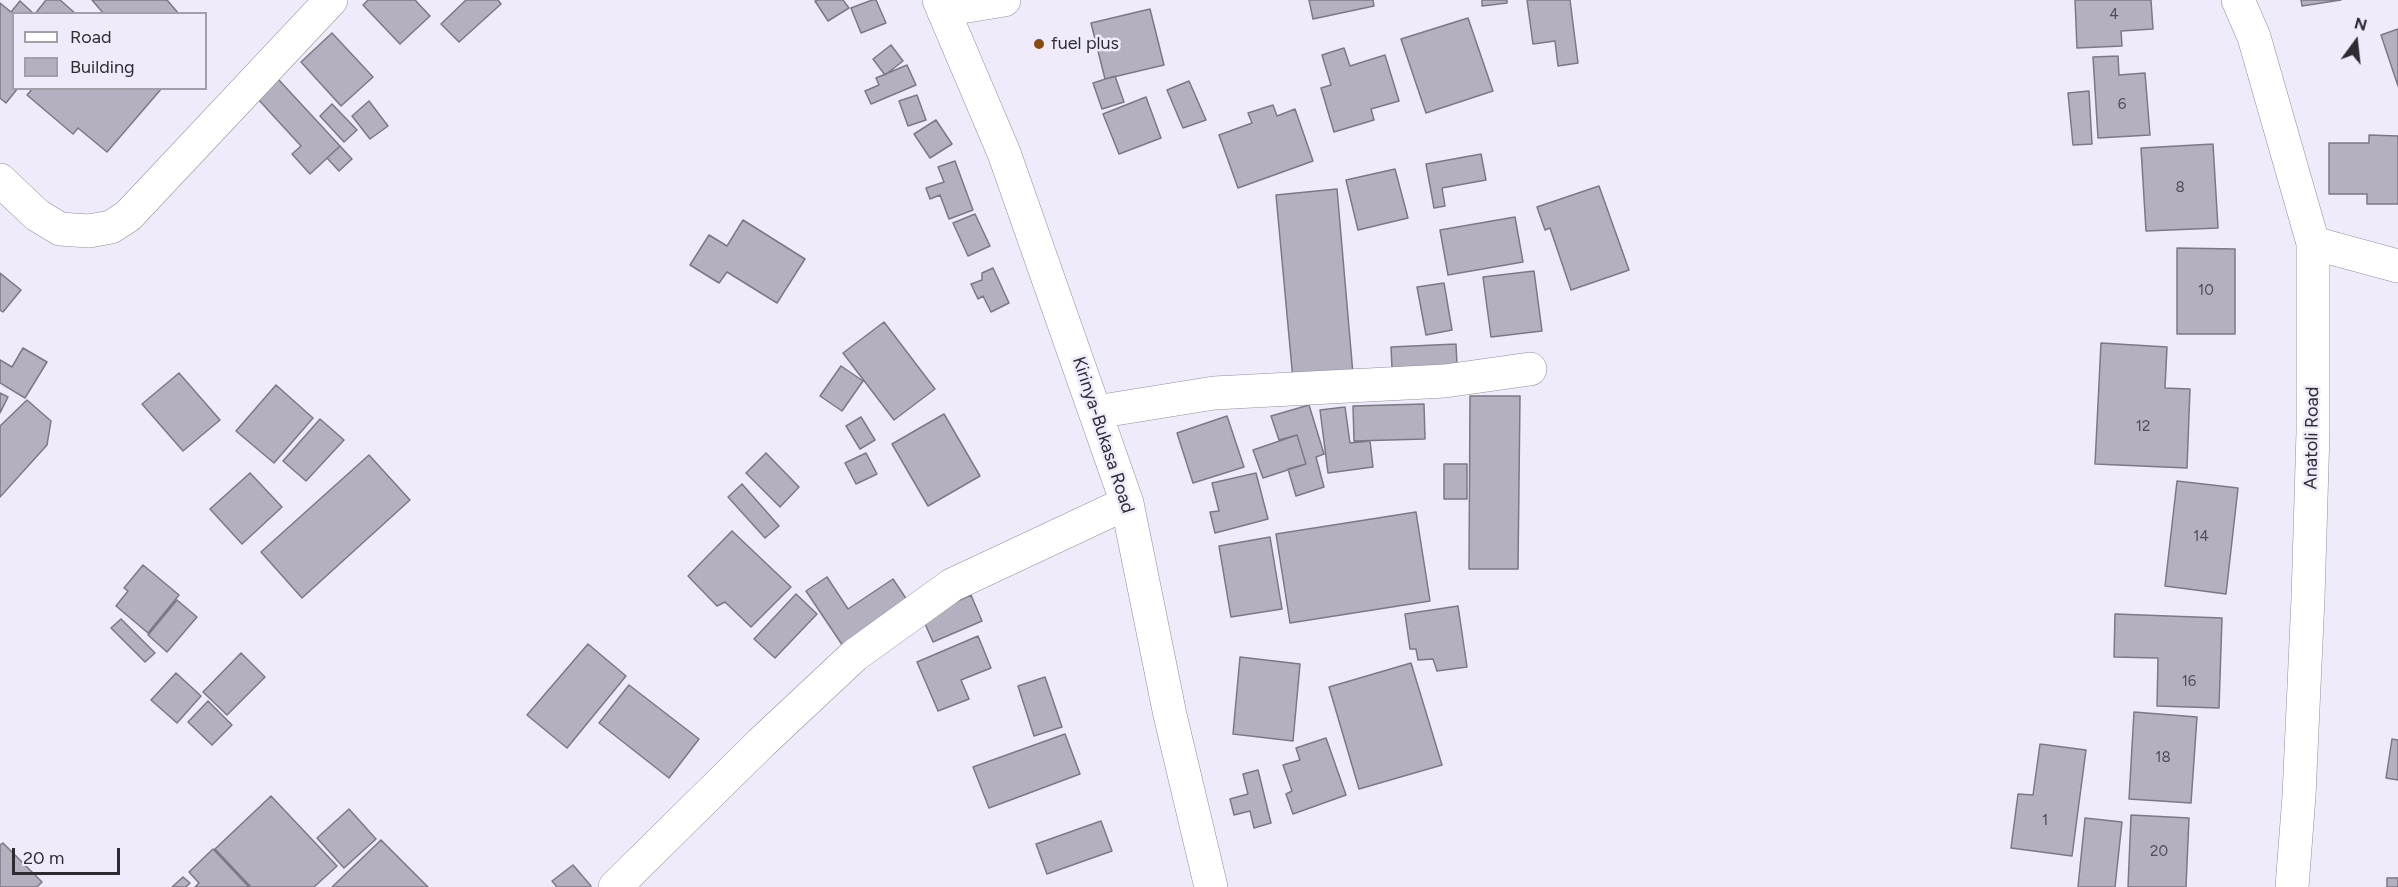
<!DOCTYPE html>
<style>
body{margin:0}
#map{position:relative;width:2398px;height:887px;overflow:hidden;background:#efebfb;font-family:Figtree,sans-serif}
canvas{display:block}
.legend{position:absolute;left:12px;top:12px;width:195px;height:78px;box-sizing:border-box;background:#efebfb;border:2px solid #a29fab;margin:0;padding:8px 10px;list-style:none;font-size:18px;color:#2e2c32}
.legend li{display:flex;align-items:center;gap:12px;height:30px}
.legend b{width:30px;border:2px solid #a29fab}
.north{position:absolute;left:2326px;top:12px;width:60px;height:60px;-webkit-text-stroke:4px #efebfb;paint-order:stroke;rotate:15deg;font-size:16px;font-weight:700;line-height:24px;text-align:center;color:#2e2c32}
.north::after{content:'';display:block;margin:auto;width:21px;height:27px;background:#2e2c32;clip-path:polygon(50% 0,100% 100%,50% 72%,0 100%)}
.scale{position:absolute;left:12px;top:848px;width:108px;height:27px;box-sizing:border-box;border:3px solid #2e2c32;border-top:0;padding-left:8px;font-size:18px;line-height:21px;white-space:nowrap;color:#2e2c32;-webkit-text-stroke:4px #efebfb;paint-order:stroke}
</style>
<div id="map">
<canvas width="2398" height="887"></canvas>
<ul class="legend">
<li><b style="height:8px;background:#fff"></b>Road</li>
<li><b style="height:16px;background:#b4b0bf"></b>Building</li>
</ul>
<div class="north">N</div>
<div class="scale">20 m</div>
</div>
<script>
const ctx = document.querySelector('canvas').getContext('2d');
ctx.lineJoin = 'round';
function paint(path, color) {
  ctx.fillStyle = color;
  ctx.fill(path, 'evenodd');
}
function toPath(rows) {
  const path = new Path2D();
  for (const r of rows) {
    path.moveTo(r[0], r[1]);
    for (let i = 2; i < r.length; i += 2) path.lineTo(r[i], r[i + 1]);
  }
  return path;
}
function stroke(path, color, width, dash) {
  ctx.strokeStyle = color;
  ctx.lineWidth = width;
  ctx.lineCap = dash ? 'butt' : 'round';
  ctx.setLineDash(dash || []);
  ctx.stroke(path);
}
function write(font, color, halo, rows, align = 'center') {
  ctx.font = font + ' Figtree,sans-serif';
  ctx.lineWidth = 5;
  ctx.setLineDash([]);
  ctx.textBaseline = 'middle';
  ctx.strokeStyle = halo;
  ctx.fillStyle = color;
  for (const [text, x, y, turn = 0] of rows) {
    ctx.save();
    ctx.translate(x, y);
    ctx.rotate((+turn || 0) * Math.PI / 180);
    ctx.textAlign = isNaN(turn) ? turn : align;
    if (halo) ctx.strokeText(text, 0, 0);
    ctx.fillText(text, 0, 0);
    ctx.restore();
  }
}
const building = toPath([
 [46,0,60,0,76,14,35,14,46,0],
 [92,0,167,0,179,14,104,14,92,0],
 [368,0,415,0,430,16,400,44,363,5,368,0],
 [466,0,498,0,501,4,459,42,441,24,466,0],
 [818,0,843,0,849,8,828,21,815,1,818,0],
 [872,0,876,0,886,23,861,33,851,8,872,0],
 [1309,0,1373,0,1374,6,1313,19,1309,0],
 [1482,0,1507,0,1507,3,1482,6,1482,0],
 [1527,0,1570,0,1578,63,1558,66,1555,41,1533,44,1527,0],
 [2075,0,2151,0,2153,29,2121,31,2122,46,2077,48,2075,0],
 [2301,0,2341,0,2302,6,2301,0],
 [20,1,34,14,14,14,14,88,18,88,6,103,0,98,0,3,11,12,20,1],
 [1150,9,1164,65,1105,79,1091,23,1150,9],
 [1468,18,1493,91,1426,113,1401,39,1468,18],
 [2398,29,2398,86,2381,35,2398,29],
 [332,33,373,77,341,106,301,62,332,33],
 [891,45,903,61,885,75,873,59,891,45],
 [1344,48,1350,66,1385,55,1399,101,1371,109,1374,120,1334,132,1321,88,1331,85,1322,55,1344,48],
 [2118,56,2119,75,2145,73,2150,135,2098,138,2093,57,2118,56],
 [907,65,916,85,871,104,865,91,879,85,876,78,907,65],
 [1115,76,1124,102,1102,109,1093,83,1115,76],
 [278,79,340,146,310,174,292,154,301,146,257,98,278,79],
 [1189,81,1206,120,1183,128,1167,90,1189,81],
 [33,88,162,88,107,152,78,128,73,134,27,95,33,88],
 [2089,91,2092,144,2073,145,2068,93,2089,91],
 [917,95,926,120,908,126,899,101,917,95],
 [1146,97,1161,138,1119,154,1103,114,1146,97],
 [369,101,388,126,370,139,352,116,369,101],
 [332,104,357,130,344,142,320,116,332,104],
 [1273,105,1277,116,1295,109,1313,161,1238,188,1219,135,1252,123,1248,113,1273,105],
 [936,120,952,144,930,158,914,134,936,120],
 [2369,135,2398,136,2398,204,2367,204,2367,194,2329,194,2329,143,2369,143,2369,135],
 [2213,144,2218,228,2146,231,2141,148,2213,144],
 [340,146,352,159,339,171,327,158,340,146],
 [1481,154,1486,180,1442,188,1445,206,1434,208,1426,164,1481,154],
 [955,161,973,210,949,219,940,195,930,199,926,188,944,182,938,167,955,161],
 [1395,169,1408,218,1358,230,1346,180,1395,169],
 [1599,186,1629,270,1571,290,1550,228,1545,230,1537,207,1599,186],
 [1337,189,1353,374,1293,380,1276,195,1337,189],
 [975,214,990,246,968,256,953,223,975,214],
 [1515,217,1523,262,1448,275,1440,230,1515,217],
 [743,220,805,259,777,303,727,272,719,283,690,265,709,235,727,246,743,220],
 [2177,248,2235,249,2235,334,2177,334,2177,248],
 [993,268,1009,303,991,312,983,296,978,299,971,284,982,280,982,273,993,268],
 [1534,271,1542,331,1491,337,1483,277,1534,271],
 [0,273,21,290,3,312,0,310,0,273],
 [1444,283,1452,330,1426,335,1417,287,1444,283],
 [884,322,935,389,894,420,843,353,884,322],
 [2101,343,2167,347,2165,388,2190,389,2187,468,2095,464,2101,343],
 [1456,344,1457,365,1392,368,1391,347,1456,344],
 [23,348,47,362,25,398,0,383,0,360,12,367,23,348],
 [841,366,863,381,842,411,820,396,841,366],
 [179,373,220,420,183,451,142,404,179,373],
 [276,385,313,418,274,463,236,431,276,385],
 [0,393,8,397,0,413,0,393],
 [1470,396,1520,396,1518,569,1469,569,1470,396],
 [27,400,51,421,47,445,0,497,0,426,27,400],
 [1424,404,1425,439,1354,441,1353,406,1424,404],
 [1309,405,1324,454,1316,457,1324,487,1296,496,1288,469,1306,464,1297,435,1279,440,1271,416,1309,405],
 [1345,407,1350,443,1370,441,1373,467,1328,473,1320,410,1345,407],
 [944,414,980,476,928,506,892,444,944,414],
 [1227,416,1244,467,1193,483,1177,433,1227,416],
 [861,417,875,440,860,449,846,426,861,417],
 [320,419,344,440,306,481,283,461,320,419],
 [1297,435,1306,464,1263,478,1253,450,1297,435],
 [766,453,799,487,780,507,746,473,766,453],
 [866,453,877,474,856,484,845,463,866,453],
 [369,455,410,500,302,598,261,552,369,455],
 [1444,464,1467,464,1467,499,1444,499,1444,464],
 [250,473,282,507,242,544,210,509,250,473],
 [1256,473,1268,519,1215,533,1210,512,1219,511,1212,483,1256,473],
 [2177,481,2238,488,2226,594,2165,586,2177,481],
 [742,484,779,526,765,538,728,497,742,484],
 [1416,512,1430,601,1290,623,1276,534,1416,512],
 [732,531,791,587,751,627,725,602,717,606,688,576,732,531],
 [1270,537,1282,609,1231,617,1219,546,1270,537],
 [143,565,179,595,148,633,116,606,128,591,124,588,143,565],
 [827,577,848,609,893,579,911,606,845,649,806,591,827,577],
 [796,594,817,614,775,658,754,639,796,594],
 [971,595,982,621,933,642,922,617,971,595],
 [177,600,197,617,167,652,148,635,177,600],
 [1458,606,1467,667,1437,671,1433,659,1418,660,1416,649,1410,649,1405,614,1458,606],
 [2115,614,2222,618,2219,708,2157,706,2158,658,2114,657,2115,614],
 [121,619,155,653,145,662,111,628,121,619],
 [978,636,991,668,961,680,969,699,938,711,917,662,978,636],
 [588,644,626,676,567,748,527,715,588,644],
 [241,653,265,677,227,715,203,692,241,653],
 [1240,657,1300,664,1293,741,1233,734,1240,657],
 [1411,663,1442,765,1359,789,1329,687,1411,663],
 [176,673,201,696,177,723,151,700,176,673],
 [1045,677,1062,727,1034,736,1018,686,1045,677],
 [629,685,699,739,669,778,599,723,629,685],
 [208,701,232,725,212,745,188,722,208,701],
 [2134,712,2197,717,2191,803,2129,799,2134,712],
 [1065,734,1080,774,989,808,973,767,1065,734],
 [1326,738,1346,795,1293,814,1286,794,1292,791,1283,765,1300,760,1296,748,1326,738],
 [2392,739,2398,740,2398,780,2386,778,2392,739],
 [2040,744,2086,750,2072,856,2011,848,2018,794,2033,795,2040,744],
 [1258,770,1271,823,1254,828,1250,811,1234,815,1230,799,1248,794,1243,774,1258,770],
 [271,796,337,866,314,887,251,887,215,849,271,796],
 [349,809,376,839,344,868,317,838,349,809],
 [2131,815,2189,818,2186,887,2128,887,2131,815],
 [2085,818,2122,822,2115,887,2078,887,2085,818],
 [1101,821,1112,851,1047,874,1036,844,1101,821],
 [381,840,428,887,332,887,381,840],
 [3,843,42,882,37,887,0,887,0,845,3,843],
 [213,849,249,887,195,887,199,883,189,872,213,849],
 [573,865,591,886,590,887,557,887,552,881,573,865],
 [183,877,190,883,186,887,172,887,183,877],
 [2387,878,2398,878,2398,887,2387,887,2387,878]
]);
const street = toPath([
 [939,0,1004,153,1127,503,1170,715,1211,887],
 [2238,0,2254,37,2313,243,2313,432,2308,598,2299,796,2292,887],
 [943,10,1004,0],
 [0,180,37,215,60,229,89,231,111,227,128,216,331,0],
 [2313,243,2398,266],
 [1096,412,1214,393,1445,381,1530,369],
 [615,887,761,743,855,655,952,585,1127,503]
]);
const markers = [
 [1039,44,6,"#884a0d"]
];
const numberNames = [
 ["4",2114,15],
 ["6",2122,105],
 ["8",2180,188],
 ["10",2206,291],
 ["12",2143,427],
 ["14",2201,537],
 ["16",2189,682],
 ["18",2163,758],
 ["1",2045,821],
 ["20",2159,852]
];
const poiNames = [
 ["fuel plus",1051,44]
];
const streetNames = [
 ["Kirinya-Bukasa Road",1103,435,72],
 ["Anatoli Road",2312,438,-89]
];
paint(building, '#b4b0bf');
stroke(building, '#7c7886', 1.5);
stroke(street, '#918e9c', 34);
stroke(street, '#fff', 33);
for (const [x, y, r, color] of markers) {
  const dot = new Path2D();
  dot.arc(x, y, r, 0, 2 * Math.PI);
  ctx.fillStyle = color;
  ctx.fill(dot);
  stroke(dot, '#efebfb', 2);
}
write('15px', '#504d55', null, numberNames);
write('18px', '#2e2c32', '#efebfb', poiNames, 'left');
write('18px', '#2e2c32', '#efebfb', streetNames);
</script>
